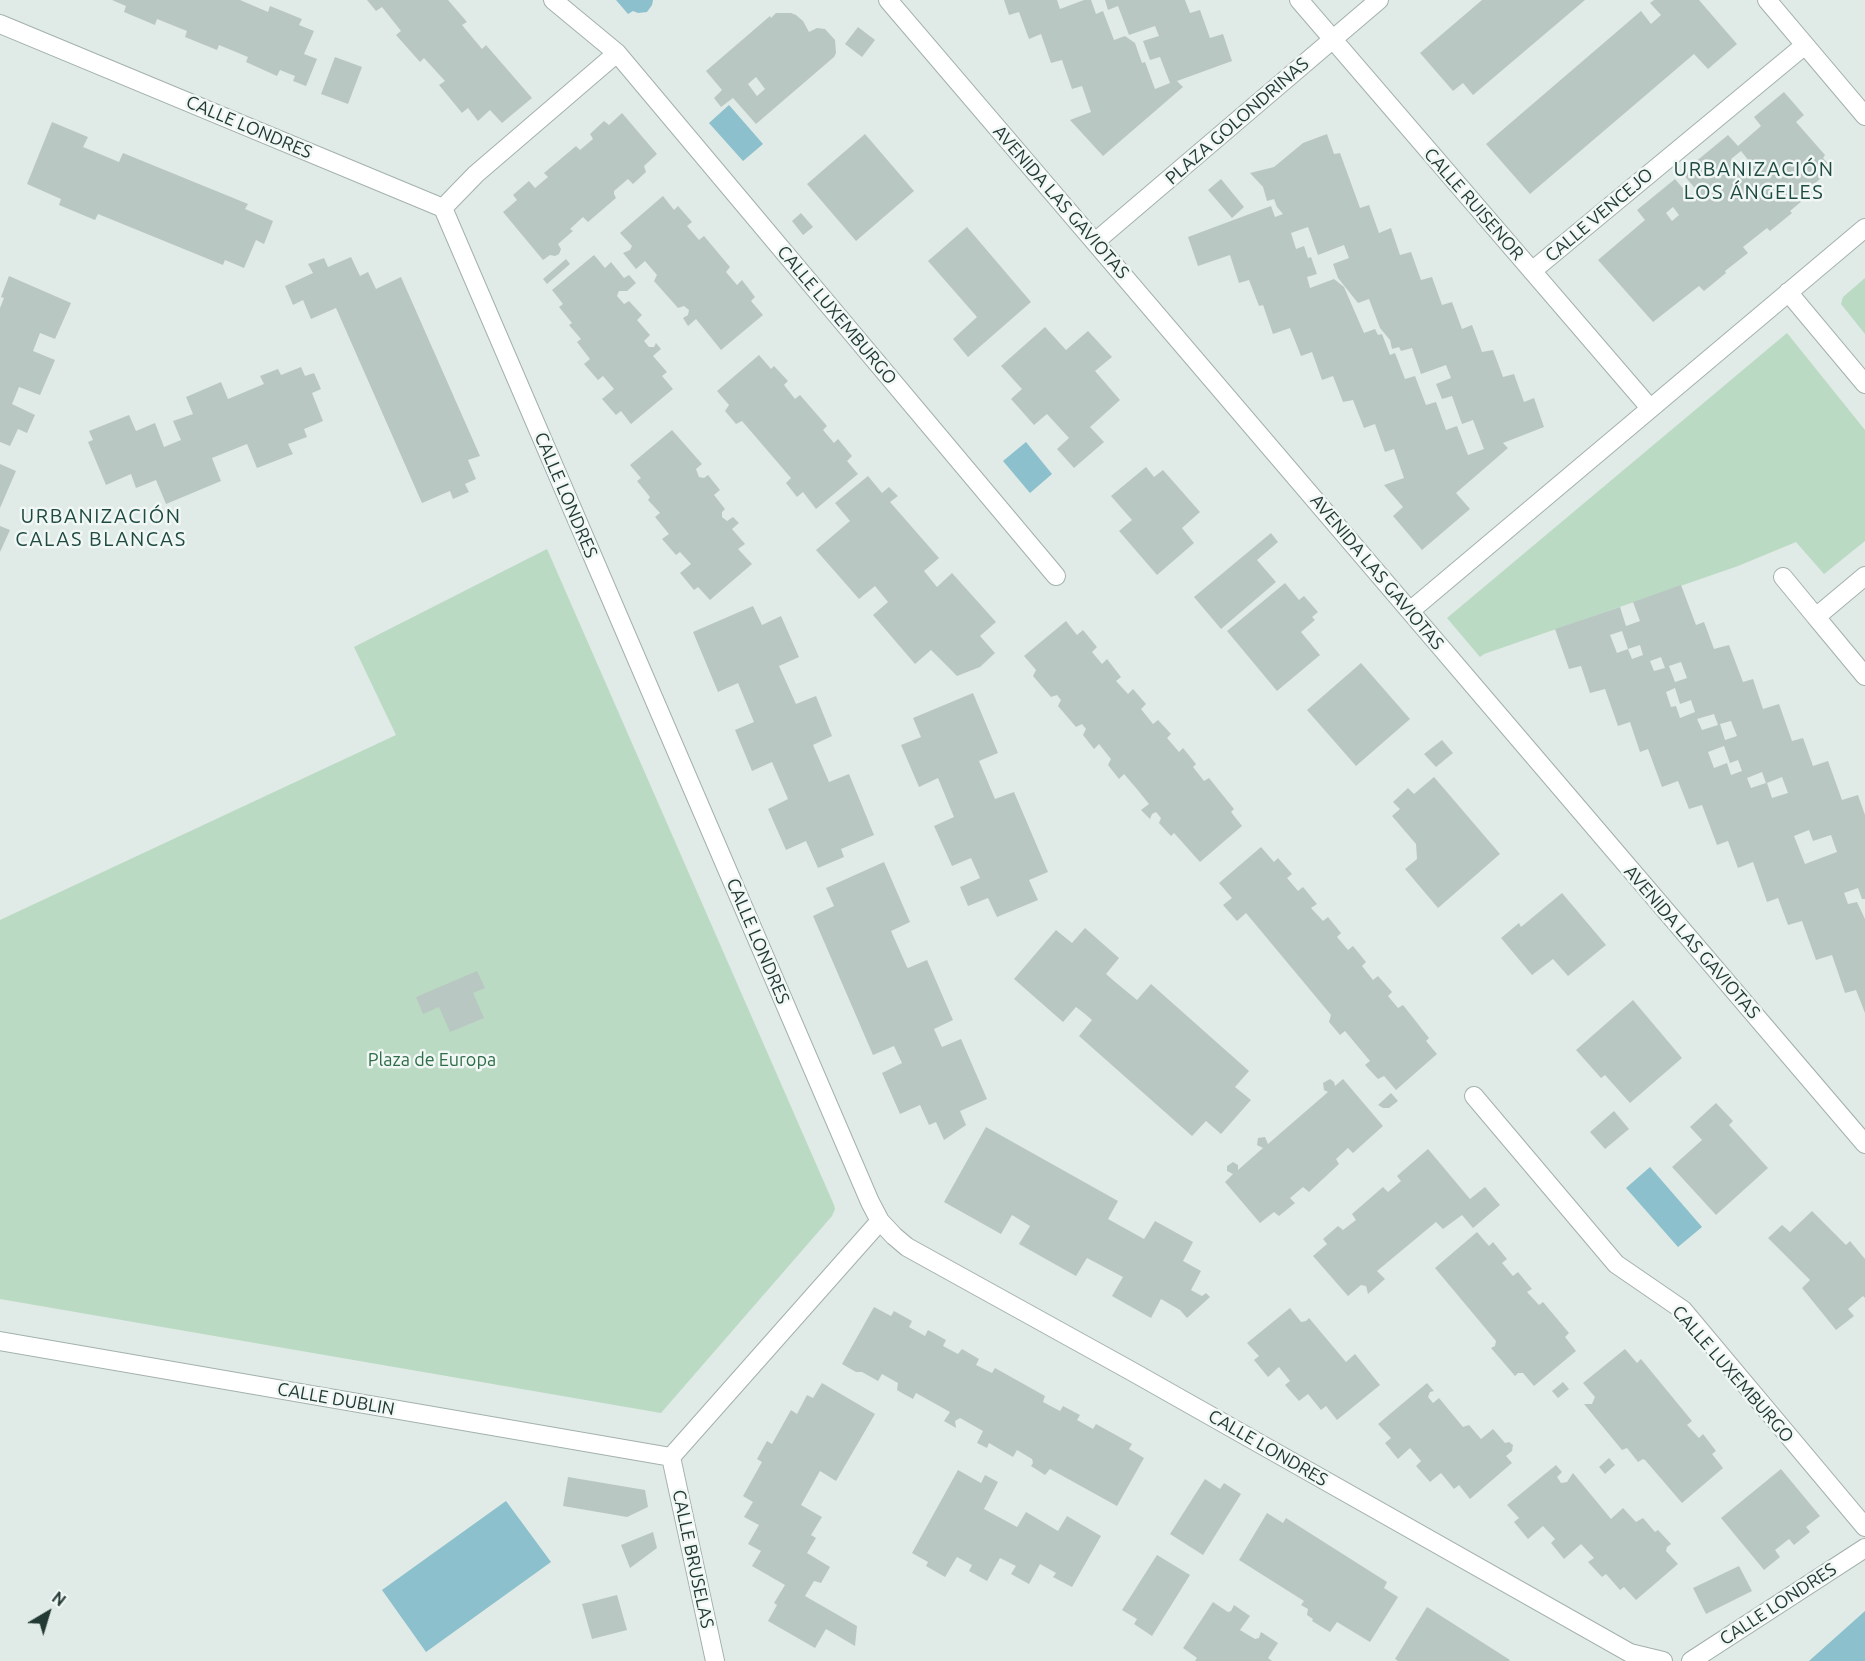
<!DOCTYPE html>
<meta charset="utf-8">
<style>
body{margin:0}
#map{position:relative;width:1865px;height:1661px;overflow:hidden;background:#e0eae6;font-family:Ubuntu,sans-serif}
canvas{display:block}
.north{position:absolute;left:18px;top:1583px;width:60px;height:60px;-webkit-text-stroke:4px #f0f7f4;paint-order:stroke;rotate:38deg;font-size:16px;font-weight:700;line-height:24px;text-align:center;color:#223934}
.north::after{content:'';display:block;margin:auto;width:21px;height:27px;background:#223934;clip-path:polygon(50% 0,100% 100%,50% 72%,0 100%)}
</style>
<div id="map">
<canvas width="1865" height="1661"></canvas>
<div class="north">N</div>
</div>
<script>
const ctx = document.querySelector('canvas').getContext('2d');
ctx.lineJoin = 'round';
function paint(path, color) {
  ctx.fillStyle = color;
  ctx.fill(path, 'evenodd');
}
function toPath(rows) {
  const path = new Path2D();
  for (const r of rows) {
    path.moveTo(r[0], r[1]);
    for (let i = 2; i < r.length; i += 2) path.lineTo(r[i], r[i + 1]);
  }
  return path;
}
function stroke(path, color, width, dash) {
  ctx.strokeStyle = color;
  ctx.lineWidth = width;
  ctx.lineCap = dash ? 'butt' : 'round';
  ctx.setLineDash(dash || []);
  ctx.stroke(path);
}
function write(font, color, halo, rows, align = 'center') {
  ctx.font = font + ' Ubuntu,sans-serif';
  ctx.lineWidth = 5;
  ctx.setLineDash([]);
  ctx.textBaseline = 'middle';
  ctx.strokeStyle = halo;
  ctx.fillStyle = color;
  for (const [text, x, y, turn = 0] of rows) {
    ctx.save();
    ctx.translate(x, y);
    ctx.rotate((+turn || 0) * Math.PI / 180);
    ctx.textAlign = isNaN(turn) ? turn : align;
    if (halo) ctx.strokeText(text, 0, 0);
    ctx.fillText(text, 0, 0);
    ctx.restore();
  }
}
const green = toPath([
 [1865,278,1865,334,1841,304,1843,297],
 [1787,333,1865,430,1865,541,1824,574,1796,542,1738,566,1484,654,1480,657,1447,618],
 [547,549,834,1205,835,1209,832,1216,661,1413,0,1299,0,920,396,735,354,647]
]);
const water = toPath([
 [616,0,653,0,652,5,647,12,638,13,633,11,628,14],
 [729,105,763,144,743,161,709,123],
 [1026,442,1052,474,1030,493,1003,461],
 [1650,1167,1702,1227,1678,1247,1626,1188],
 [506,1501,551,1562,426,1652,382,1590],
 [1865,1611,1865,1661,1809,1661]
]);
const building = toPath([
 [112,0,240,0,268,12,270,6,302,19,299,25,314,31,304,54,317,59,306,86,293,81,295,76,280,70,277,76,246,62,248,57,219,45,217,50,185,37,187,31,157,19,155,25,124,12,126,6],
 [367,0,448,0,467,22,462,25,482,49,486,45,532,98,502,123,490,110,478,121,468,108,462,113,439,85,445,81,424,58,420,62,396,35,401,31,382,7,376,11],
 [1004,0,1057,0,1060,9,1084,0,1091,0,1096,14,1103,11,1114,40,1125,36,1135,43,1142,63,1145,62,1155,89,1170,83,1160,57,1150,60,1143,41,1159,36,1155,26,1129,35,1118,6,1108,10,1105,0,1185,0,1190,13,1200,10,1210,38,1223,34,1232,61,1177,81,1183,87,1103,156,1070,120,1091,112,1082,86,1072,89,1062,60,1051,63,1041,34,1029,39,1019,12,1009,15],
 [1482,0,1585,0,1473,95,1463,83,1453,91,1420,53],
 [1654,0,1699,0,1737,44,1708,69,1694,54,1530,194,1486,144,1641,11,1651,24,1661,15,1650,3],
 [776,13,791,13,796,15,803,21,809,32,817,28,825,29,835,40,836,53,834,57,756,124,733,98,721,107,714,98,722,90,706,71,770,16,771,18],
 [756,77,765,89,757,96,748,84],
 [858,27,875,40,862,57,845,44],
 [335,57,362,67,348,104,321,94],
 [1784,92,1804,115,1796,122,1825,155,1823,158,1832,168,1811,187,1815,190,1790,211,1792,213,1770,231,1767,228,1743,247,1748,253,1725,271,1726,273,1704,291,1699,286,1653,322,1598,260,1645,220,1637,210,1675,179,1692,199,1699,193,1682,173,1728,135,1738,146,1761,126,1754,117],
 [1741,151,1749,161,1739,169,1731,159],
 [1673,207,1679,215,1672,221,1666,213],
 [622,113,657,154,644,166,646,172,633,184,628,179,614,191,614,194,616,198,588,222,583,217,570,229,573,231,558,244,561,249,559,254,555,256,550,255,543,260,503,212,517,200,513,195,529,181,535,188,548,177,544,173,576,146,580,150,593,139,590,134,604,121,609,125],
 [52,122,88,137,83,147,119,162,123,153,248,204,245,209,273,221,264,244,256,240,244,268,225,260,223,265,98,214,95,220,59,205,61,199,27,184],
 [865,134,914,191,856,241,807,184],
 [1327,134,1334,154,1340,153,1360,208,1369,205,1379,233,1391,228,1400,255,1411,252,1421,280,1432,277,1442,305,1452,302,1462,329,1472,325,1482,352,1493,350,1503,377,1514,374,1524,402,1534,398,1544,427,1503,443,1508,448,1456,493,1470,509,1422,550,1393,516,1403,507,1384,485,1404,478,1394,449,1385,452,1375,424,1364,428,1353,400,1343,402,1333,376,1322,380,1312,352,1301,356,1290,328,1273,334,1263,305,1259,306,1249,280,1239,283,1230,255,1198,266,1188,237,1271,206,1275,217,1283,214,1277,207,1274,199,1267,201,1263,187,1250,173,1274,167,1303,143],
 [1308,227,1318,255,1344,245,1349,258,1333,264,1338,278,1358,303,1369,299,1380,328,1390,340,1392,349,1399,347,1401,351,1412,348,1421,374,1446,365,1451,378,1436,384,1442,399,1452,396,1462,424,1473,420,1484,449,1468,455,1457,426,1446,430,1436,402,1426,405,1415,376,1405,379,1395,353,1390,355,1382,334,1378,335,1375,329,1364,333,1344,287,1334,279,1310,288,1307,277,1317,274,1311,257,1308,258,1304,246,1296,249,1291,233],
 [1221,179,1244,207,1232,218,1208,190],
 [663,196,674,210,678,206,692,222,687,226,699,240,704,236,730,267,726,272,737,285,742,280,755,297,751,301,763,315,721,350,696,319,688,326,683,318,688,315,689,310,684,306,678,308,654,281,657,275,645,261,636,269,623,253,630,250,632,246,620,233],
 [801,213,813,227,803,235,792,221],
 [967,227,1031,302,968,357,953,339,977,317,928,261],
 [594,255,605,268,611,262,624,278,629,275,636,283,627,291,619,291,617,296,624,304,629,301,642,315,637,320,650,335,644,341,649,347,654,347,656,343,661,349,653,356,667,372,662,376,673,389,631,424,621,411,616,415,602,399,614,389,603,376,598,380,584,364,590,359,577,342,581,339,569,325,572,323,559,307,563,304,552,290],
 [351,257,360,276,368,272,376,289,401,277,480,456,468,460,476,479,465,484,469,492,453,499,450,491,422,503,336,308,311,319,303,300,293,305,285,286,313,273,308,264,324,258,328,267],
 [566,259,570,264,547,284,543,279],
 [9,276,71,303,55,339,40,333,33,351,55,360,40,395,19,387,12,404,35,415,27,433,18,429,10,446,0,442,0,308,4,298,1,297],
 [1045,327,1066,350,1088,331,1112,357,1095,371,1120,400,1090,427,1104,442,1074,468,1057,449,1069,438,1047,414,1034,425,1011,399,1022,389,1001,366],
 [759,355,771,369,774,366,788,381,784,385,795,399,800,395,827,426,823,430,834,443,838,439,852,456,847,461,858,474,816,509,803,492,797,497,786,483,791,478,742,421,736,424,725,411,729,405,717,391],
 [301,367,305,376,314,373,321,389,312,393,323,421,304,429,307,437,288,444,293,454,257,468,247,444,212,458,221,481,166,504,156,480,136,488,131,474,106,485,88,442,93,440,89,431,129,415,136,431,155,423,164,447,181,440,173,421,193,414,186,397,221,382,228,399,264,384,260,376,278,369,281,375],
 [672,430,702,464,696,469,699,477,704,478,708,475,720,490,714,495,725,509,722,512,722,517,727,521,733,517,739,523,732,529,745,544,738,549,752,564,710,600,698,587,694,590,680,573,691,564,680,552,676,555,662,539,669,534,655,517,660,513,648,500,650,497,637,481,641,478,630,465],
 [0,464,16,471,0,508],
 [1146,467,1154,477,1163,470,1200,512,1182,528,1194,543,1157,575,1119,531,1132,520,1111,496],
 [868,476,882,493,889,487,898,496,890,502,939,558,924,571,937,587,952,573,996,622,980,636,995,653,980,667,957,676,931,650,915,664,873,615,888,602,875,586,859,599,816,550,850,521,835,503],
 [0,526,10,530,0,552],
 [1271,533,1278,542,1257,560,1276,582,1221,629,1194,597],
 [1285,583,1299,600,1304,596,1318,612,1312,617,1315,620,1301,632,1320,655,1277,691,1227,631],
 [1681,585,1696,625,1704,622,1714,649,1729,645,1743,682,1753,679,1763,709,1779,704,1792,741,1803,738,1813,766,1828,761,1842,800,1858,795,1865,815,1865,899,1862,899,1858,888,1844,893,1848,904,1857,902,1865,919,1865,1013,1856,990,1845,993,1832,955,1816,960,1802,921,1788,925,1778,898,1767,902,1753,862,1738,868,1728,841,1717,845,1702,805,1689,809,1678,781,1662,787,1648,749,1640,752,1630,722,1618,726,1605,689,1590,693,1581,666,1569,669,1555,629,1620,607,1626,626,1640,621,1633,602],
 [1622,631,1628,649,1640,645,1643,655,1632,659,1628,649,1617,653,1610,635],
 [1661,657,1665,668,1654,671,1650,661],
 [1681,662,1687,678,1675,682,1669,666],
 [1675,688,1680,704,1691,700,1695,712,1680,718,1676,706,1671,707,1666,692],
 [1714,714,1718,725,1702,730,1697,719],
 [1731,721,1737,736,1725,740,1720,724],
 [1724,746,1730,763,1738,760,1742,771,1731,775,1727,763,1714,768,1708,752],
 [1762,772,1766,783,1751,788,1747,778],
 [1782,777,1788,793,1772,798,1767,783],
 [1809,830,1813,841,1831,835,1837,852,1805,864,1794,836],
 [753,606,762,625,781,616,799,657,779,666,796,704,816,696,832,736,813,745,829,782,849,774,874,835,841,849,844,857,818,868,806,841,786,850,768,809,788,799,772,762,752,771,735,730,754,722,738,683,718,692,693,632],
 [1066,621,1077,635,1083,630,1097,647,1092,652,1102,664,1107,659,1121,677,1116,681,1128,694,1133,689,1146,704,1141,709,1153,724,1158,720,1171,734,1167,738,1179,752,1183,748,1196,764,1193,767,1204,781,1209,778,1234,809,1231,812,1242,826,1200,862,1174,833,1171,836,1159,823,1161,818,1156,812,1152,814,1150,819,1141,810,1149,804,1136,788,1124,774,1119,779,1108,765,1111,759,1099,744,1094,749,1083,735,1086,729,1082,724,1076,727,1058,706,1061,700,1057,695,1051,697,1033,676,1036,670,1024,656],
 [1361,663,1410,719,1356,766,1307,710],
 [973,693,998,753,979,761,995,799,1014,792,1048,872,1029,880,1038,900,997,917,988,898,968,906,960,887,980,878,971,858,952,866,934,826,954,817,938,778,919,787,901,745,921,737,913,718],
 [1442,740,1453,753,1436,767,1424,754],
 [1434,777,1500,854,1438,908,1405,869,1417,859,1416,844,1392,816,1400,809,1393,802,1408,788,1414,794],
 [1261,847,1274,862,1278,858,1292,874,1287,878,1298,891,1303,887,1317,904,1311,908,1323,921,1328,917,1341,933,1337,937,1348,950,1353,946,1366,962,1362,966,1373,980,1378,976,1392,992,1388,996,1398,1008,1403,1005,1429,1038,1426,1041,1437,1054,1396,1090,1384,1076,1378,1079,1365,1065,1370,1061,1345,1031,1340,1035,1329,1022,1331,1015,1246,913,1237,921,1223,905,1232,898,1219,883],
 [884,862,910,922,891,931,907,967,908,968,927,960,953,1020,934,1029,941,1045,942,1047,961,1039,987,1099,960,1111,966,1125,944,1140,936,1122,929,1125,920,1105,900,1114,882,1073,902,1063,894,1046,873,1055,813,916,834,906,826,888],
 [1562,893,1606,945,1568,976,1553,959,1532,975,1501,938,1519,923,1521,927],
 [1085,928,1119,958,1106,974,1114,981,1137,1000,1151,984,1249,1071,1235,1087,1251,1100,1221,1134,1206,1121,1192,1136,1079,1036,1092,1020,1085,1014,1076,1007,1063,1022,1014,979,1056,930,1072,943],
 [477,971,485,988,473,993,484,1018,450,1032,439,1007,423,1014,416,997],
 [1633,1000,1682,1058,1630,1103,1605,1075,1601,1078,1576,1050],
 [1330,1079,1334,1082,1335,1086,1343,1079,1383,1126,1353,1153,1348,1148,1336,1159,1339,1164,1309,1192,1303,1187,1290,1198,1295,1203,1279,1216,1274,1212,1260,1223,1225,1182,1233,1174,1227,1171,1227,1166,1233,1162,1238,1165,1238,1170,1263,1148,1257,1145,1258,1138,1265,1137,1268,1144,1328,1092,1324,1090,1323,1083],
 [1391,1093,1398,1101,1389,1108,1383,1108,1378,1105],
 [1716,1103,1733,1121,1729,1125,1768,1168,1716,1215,1672,1167,1702,1140,1690,1127],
 [1614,1111,1629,1129,1605,1149,1590,1132],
 [986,1127,1118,1201,1108,1219,1144,1239,1155,1221,1193,1242,1183,1261,1201,1271,1191,1290,1202,1296,1206,1293,1210,1297,1187,1318,1180,1310,1161,1299,1151,1318,1112,1296,1123,1277,1087,1258,1076,1276,1019,1244,1030,1226,1012,1215,1001,1234,944,1202],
 [1428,1149,1470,1199,1485,1187,1500,1205,1473,1228,1462,1215,1443,1229,1436,1222,1377,1271,1385,1279,1368,1294,1366,1286,1361,1285,1348,1296,1313,1256,1327,1244,1323,1239,1338,1226,1343,1230,1356,1220,1352,1214,1383,1187,1388,1192,1401,1181,1397,1176],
 [1812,1211,1846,1245,1850,1241,1865,1259,1865,1298,1863,1296,1848,1309,1854,1316,1836,1330,1802,1288,1810,1280,1768,1238,1782,1225,1790,1232],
 [1477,1232,1489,1246,1493,1242,1507,1259,1502,1263,1513,1276,1518,1272,1532,1289,1527,1292,1539,1305,1543,1302,1569,1333,1565,1337,1576,1351,1534,1386,1523,1373,1518,1373,1515,1376,1491,1348,1495,1346,1496,1341,1435,1268],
 [874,1307,891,1316,894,1311,912,1321,909,1327,925,1336,928,1330,946,1340,943,1346,958,1354,962,1349,979,1359,976,1365,992,1373,995,1368,1045,1396,1043,1402,1060,1411,1063,1406,1080,1415,1077,1420,1093,1429,1096,1424,1132,1444,1129,1449,1144,1458,1117,1506,1050,1469,1045,1475,1031,1466,1033,1463,1032,1459,1017,1450,1013,1457,989,1443,987,1448,977,1443,983,1431,960,1418,955,1421,956,1428,944,1421,950,1412,916,1393,913,1399,902,1393,897,1390,898,1383,882,1374,878,1381,862,1372,856,1372,842,1364],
 [1290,1308,1301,1322,1306,1321,1309,1318,1346,1362,1355,1354,1380,1385,1337,1420,1326,1406,1321,1410,1308,1394,1299,1401,1285,1385,1290,1381,1279,1367,1268,1377,1254,1360,1259,1356,1247,1343],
 [1625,1349,1637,1363,1641,1359,1692,1421,1687,1425,1699,1438,1703,1434,1716,1451,1712,1454,1723,1468,1682,1503,1645,1460,1643,1459,1638,1462,1627,1448,1622,1450,1584,1404,1592,1404,1595,1397,1583,1383],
 [1563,1382,1569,1389,1558,1398,1552,1391],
 [822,1383,875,1414,836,1481,820,1471,801,1505,822,1517,811,1535,816,1538,807,1553,830,1567,821,1583,814,1581,805,1596,857,1626,855,1646,826,1629,815,1648,768,1621,777,1605,774,1603,785,1585,752,1566,761,1551,748,1544,759,1525,744,1517,753,1502,743,1496,762,1462,757,1459,767,1441,772,1444,791,1410,797,1414,807,1395,813,1398],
 [1427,1383,1434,1391,1430,1392,1428,1397,1433,1403,1439,1398,1463,1427,1469,1425,1481,1439,1493,1429,1505,1443,1509,1442,1513,1445,1512,1451,1506,1456,1512,1463,1470,1499,1459,1485,1454,1489,1441,1473,1430,1482,1416,1466,1421,1461,1410,1448,1398,1459,1385,1443,1391,1438,1378,1424],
 [1609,1458,1615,1465,1605,1474,1599,1467],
 [1556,1465,1562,1472,1557,1477,1561,1483,1567,1482,1573,1473,1611,1519,1623,1508,1636,1522,1643,1518,1655,1532,1658,1530,1671,1544,1667,1547,1666,1551,1678,1564,1636,1600,1624,1587,1620,1590,1606,1574,1602,1577,1588,1562,1594,1558,1581,1544,1564,1559,1551,1543,1555,1539,1543,1526,1528,1539,1514,1522,1519,1518,1507,1505],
 [1781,1469,1820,1516,1806,1527,1810,1532,1794,1545,1789,1539,1775,1550,1780,1557,1764,1570,1721,1518],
 [958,1470,981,1483,985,1475,998,1482,984,1509,1017,1527,1026,1512,1058,1531,1067,1516,1101,1536,1072,1587,1053,1577,1056,1573,1040,1564,1029,1584,1011,1574,1016,1566,1000,1558,987,1581,969,1571,972,1565,957,1557,945,1577,926,1566,928,1562,912,1553],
 [568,1477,645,1490,648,1507,627,1517,563,1506],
 [1205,1479,1220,1489,1224,1483,1241,1494,1203,1555,1170,1534],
 [1267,1513,1283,1523,1286,1518,1387,1582,1384,1588,1398,1597,1370,1642,1337,1622,1330,1632,1312,1621,1313,1619,1307,1615,1308,1609,1301,1605,1304,1601,1239,1560],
 [653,1532,657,1548,630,1568,621,1545],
 [1157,1555,1190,1575,1152,1636,1134,1624,1137,1619,1122,1610],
 [1739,1566,1752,1591,1706,1614,1693,1588],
 [617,1595,627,1630,592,1639,582,1604],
 [1213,1602,1228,1612,1231,1611,1234,1605,1250,1616,1240,1630,1255,1639,1259,1638,1261,1632,1278,1643,1268,1658,1272,1661,1195,1661,1197,1658,1183,1648],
 [1427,1607,1510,1660,1509,1661,1398,1661,1395,1659]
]);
const minor = toPath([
 [553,0,617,53,1056,576],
 [888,0,1865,1144],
 [1299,0,1650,408],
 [1767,0,1865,116],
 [0,24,443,208,870,1202,880,1221,894,1236,907,1247,1133,1372,1630,1653,1663,1661],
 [443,208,476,174,617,53],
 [1095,242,1379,0],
 [1532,271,1805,45],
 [1788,292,1865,384],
 [1865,576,1816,617,1865,676],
 [1783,577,1816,617],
 [1410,611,1865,228],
 [1474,1096,1616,1264,1683,1310,1865,1527],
 [0,1341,671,1457],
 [671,1457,880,1221],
 [671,1457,715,1661],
 [1691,1661,1865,1548]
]);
const streetNames = [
 ["PLAZA GOLONDRINAS",1237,121,-41],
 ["CALLE LONDRES",249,127,23],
 ["AVENIDA LAS GAVIOTAS",1061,202,49],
 ["CALLE RUISENOR",1474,204,49],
 ["CALLE VENCEJO",1599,215,-40],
 ["CALLE LUXEMBURGO",837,315,50],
 ["CALLE LONDRES",566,495,67],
 ["AVENIDA LAS GAVIOTAS",1377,572,50],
 ["CALLE LONDRES",758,941,67],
 ["AVENIDA LAS GAVIOTAS",1692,942,49],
 ["CALLE LUXEMBURGO",1733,1374,49],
 ["CALLE DUBLIN",336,1399,10],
 ["CALLE LONDRES",1268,1448,30],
 ["CALLE BRUSELAS",693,1559,78],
 ["CALLE LONDRES",1778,1604,-33]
];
const parkNames = [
 ["Plaza de Europa",432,1060]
];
const neighbourhoodNames = [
 ["URBANIZACIÓN",1754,169],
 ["LOS ÁNGELES",1754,192],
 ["URBANIZACIÓN",101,516],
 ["CALAS BLANCAS",101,539]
];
paint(green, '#badac3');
paint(water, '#8bc0cc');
paint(building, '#b9c7c2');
stroke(minor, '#a3b1ad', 20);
stroke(minor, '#fff', 18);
write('18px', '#223934', '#f0f7f4', streetNames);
write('18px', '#2e6d49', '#f0f7f4', parkNames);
ctx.letterSpacing = '1.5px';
write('20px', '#1f4a41', '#f0f7f4', neighbourhoodNames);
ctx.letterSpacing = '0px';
</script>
